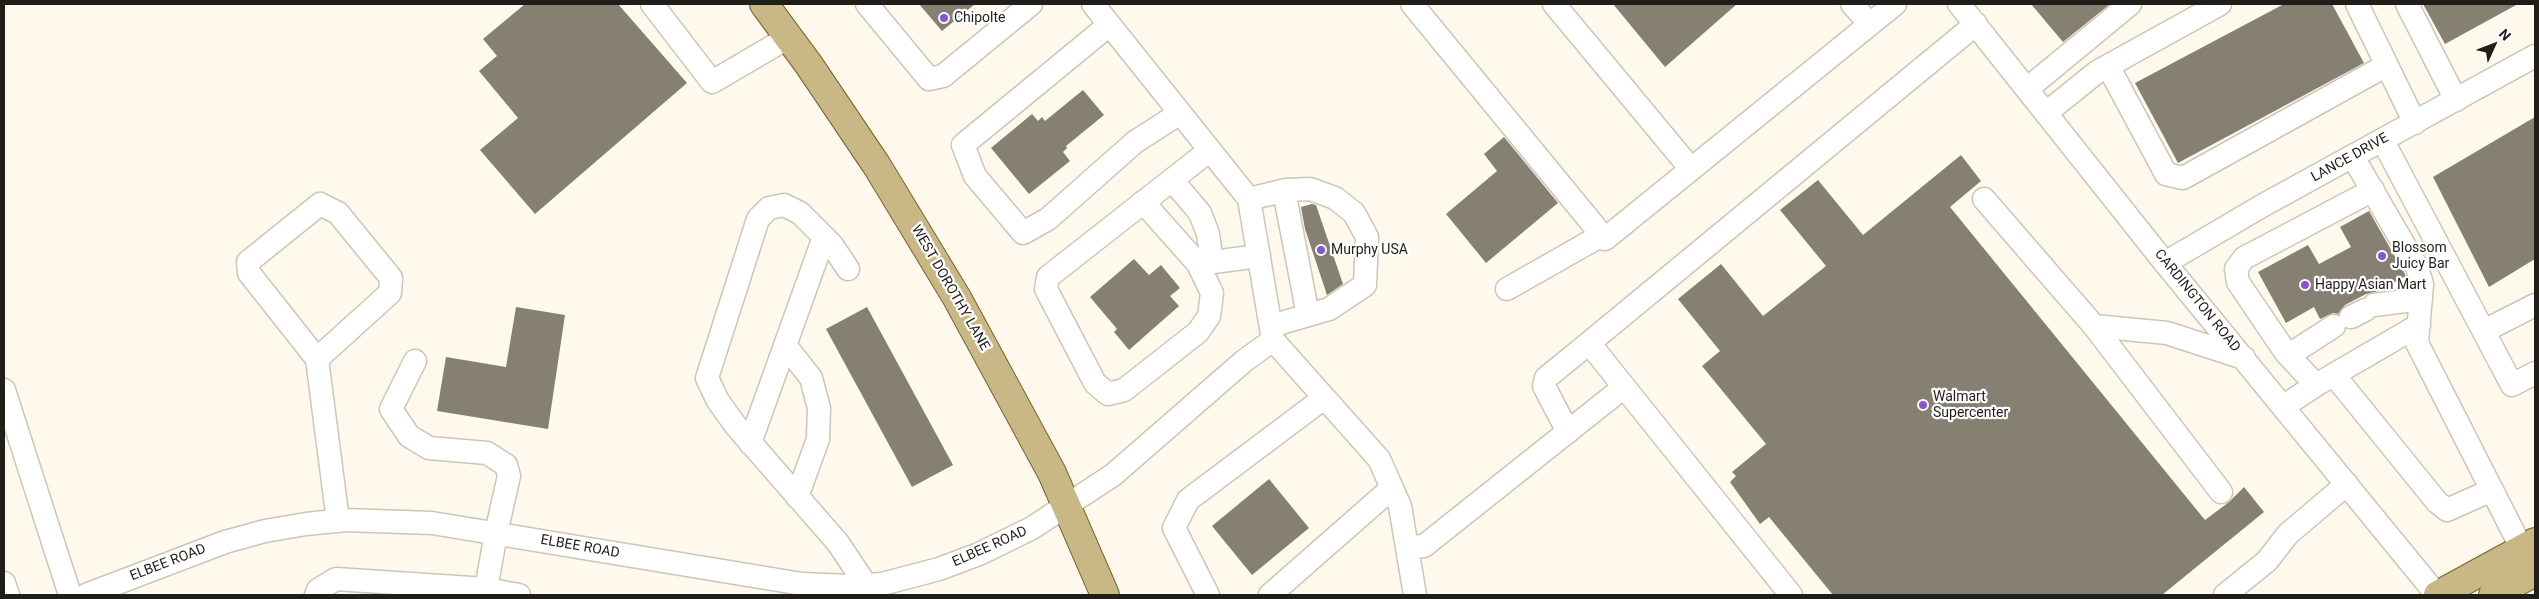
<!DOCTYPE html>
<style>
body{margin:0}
#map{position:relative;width:2539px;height:599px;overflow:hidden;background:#fef9ec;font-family:Roboto,sans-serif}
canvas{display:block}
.frame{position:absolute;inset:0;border:5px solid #201e18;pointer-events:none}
.north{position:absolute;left:2469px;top:20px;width:50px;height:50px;-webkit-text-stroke:4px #fff;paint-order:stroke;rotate:47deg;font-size:14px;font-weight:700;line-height:20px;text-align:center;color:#201e18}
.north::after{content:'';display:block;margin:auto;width:18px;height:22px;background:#201e18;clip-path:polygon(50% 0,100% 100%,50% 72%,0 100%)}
</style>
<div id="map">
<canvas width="2539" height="599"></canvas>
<div class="frame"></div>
<div class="north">N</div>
</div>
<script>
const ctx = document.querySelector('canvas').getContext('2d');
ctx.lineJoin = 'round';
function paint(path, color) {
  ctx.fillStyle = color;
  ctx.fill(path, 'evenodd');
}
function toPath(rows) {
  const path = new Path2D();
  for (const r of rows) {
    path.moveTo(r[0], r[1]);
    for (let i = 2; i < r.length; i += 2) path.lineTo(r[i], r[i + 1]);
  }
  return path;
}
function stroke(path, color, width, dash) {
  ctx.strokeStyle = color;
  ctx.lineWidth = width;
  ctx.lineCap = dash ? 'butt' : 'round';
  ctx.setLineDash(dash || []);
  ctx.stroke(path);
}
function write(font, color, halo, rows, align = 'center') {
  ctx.font = font + ' Roboto,sans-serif';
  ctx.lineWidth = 4.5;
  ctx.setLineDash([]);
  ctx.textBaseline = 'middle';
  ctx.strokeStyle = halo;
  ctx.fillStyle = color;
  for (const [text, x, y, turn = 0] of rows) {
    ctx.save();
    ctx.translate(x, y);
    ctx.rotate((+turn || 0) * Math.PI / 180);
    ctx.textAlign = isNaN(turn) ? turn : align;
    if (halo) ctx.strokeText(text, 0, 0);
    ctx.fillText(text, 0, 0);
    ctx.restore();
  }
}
const building = toPath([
 [525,4,618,4,687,83,535,214,480,150,518,118,479,71,497,56,483,39],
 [919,4,975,4,942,31],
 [1613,4,1737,4,1665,67],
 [2031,4,2110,4,2063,42],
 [2284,4,2332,4,2364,63,2178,163,2135,83],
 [2423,4,2518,4,2445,44],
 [1083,90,1104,115,1066,146,1067,148,1063,152,1070,161,1029,194,991,148,1032,114,1038,121,1042,117,1045,121],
 [2535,117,2535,259,2489,287,2433,177],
 [1504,137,1558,203,1486,263,1446,214,1497,171,1484,154],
 [1961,155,1981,181,1950,207,2205,520,2229,502,2244,487,2264,512,2162,595,1833,595,1769,517,1760,524,1730,482,1736,476,1732,472,1766,444,1702,366,1720,351,1678,299,1721,264,1763,316,1826,266,1780,210,1818,180,1863,235],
 [1312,204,1316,205,1343,284,1327,295,1305,229,1301,207],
 [2369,211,2406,276,2379,291,2366,294,2345,305,2338,314,2333,313,2320,319,2314,307,2286,323,2258,272,2308,245,2319,264,2351,247,2340,227],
 [1134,259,1149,275,1161,265,1180,288,1170,296,1179,306,1129,350,1114,332,1117,329,1090,297],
 [516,307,565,315,548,429,437,411,446,357,506,367],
 [867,307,953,465,912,487,826,329],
 [1269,479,1309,528,1252,575,1212,526]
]);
const minor = toPath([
 [652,4,712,82,789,37],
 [867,4,929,79,943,76,1031,4],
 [1093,4,1249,199,1273,340],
 [1412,4,1605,239,1895,4],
 [1554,4,1691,169],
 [1852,4,1870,24],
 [1959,4,2165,263,2437,595],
 [2357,4,2415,123],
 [2407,4,2456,100],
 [1109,25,963,145,975,176,1023,233,1048,219,1135,142,1180,113],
 [2108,66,2166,174,2183,178,2387,65],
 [2027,89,2130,4],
 [2046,113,2097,72,2220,4],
 [2383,141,2512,385,2535,373],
 [2353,157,2417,267,2422,284,2417,343,2522,549],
 [1172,180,1200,213,1208,234,1212,262],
 [2373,190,2244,258,2236,269,2238,282,2286,353,2316,385,2419,325],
 [1284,191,1308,315],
 [1249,199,1286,190,1310,189,1335,198,1354,213,1367,237,1365,285,1329,309,1271,326],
 [1984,199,2094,326,2167,333,2244,358],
 [1143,202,1198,264,1212,293,1209,316,1198,332,1124,390,1108,394,1095,383,1046,289,1048,277,1210,150],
 [2165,263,2260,207,2535,56],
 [1198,264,1259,256],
 [848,269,832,245,800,213,784,205,769,208,758,219,707,378,718,401,736,426,838,543,866,585,866,595],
 [1507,289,1602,235],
 [2374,305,2421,299],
 [2351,317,2365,310],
 [2094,326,2221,492],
 [2484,331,2535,305],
 [785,345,811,378,819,408,818,439,797,497],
 [2289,355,2334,326],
 [317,359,249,273,248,262,320,204,338,213,391,278,390,293,317,359,338,521],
 [415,361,391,409,409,436,429,448,487,453,506,465,509,476,496,533,485,595],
 [2334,375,2437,502,2447,510,2492,490],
 [4,390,70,595],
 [2284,406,2316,385],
 [1568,432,1544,386,1546,378,1589,343],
 [750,443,824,237],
 [1407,547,1424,546,1624,387],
 [4,583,8,595],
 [86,595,225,542,265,531,306,524,345,520,432,523,802,584,849,586,882,584,939,569,979,554,1032,528,1113,475,1244,361,1273,340,1379,459,1400,506,1415,595],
 [316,595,318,590,336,579,486,589,519,595],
 [1208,595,1174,528,1188,500,1324,398],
 [1270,595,1392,488],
 [1791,595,1589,343,1976,24],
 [2225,595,2267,561,2288,534,2347,484]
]);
const major = toPath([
 [764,4,809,65,877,166,957,298,1052,473,1105,595],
 [2438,595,2535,542],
 [2493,595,2535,572]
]);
const markers = [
 [944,18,5,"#8855ce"],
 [1321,250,5,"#8855ce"],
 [2382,256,5,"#8855ce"],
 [2305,285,5,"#8855ce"],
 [1923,405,5,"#8855ce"]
];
const poiNames = [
 ["Chipolte",954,18],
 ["Blossom",2392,248],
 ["Juicy Bar",2392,264],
 ["Murphy USA",1331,250],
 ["Happy Asian Mart",2315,285],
 ["Walmart",1933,397],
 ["Supercenter",1933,413]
];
const streetNames = [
 ["LANCE DRIVE",2350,158,-29],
 ["WEST DOROTHY LANE",950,288,60],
 ["CARDINGTON ROAD",2197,301,51],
 ["ELBEE ROAD",580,547,10],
 ["ELBEE ROAD",990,547,-24],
 ["ELBEE ROAD",168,563,-21]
];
paint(building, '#858071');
stroke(minor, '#ccc6b6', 25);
stroke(major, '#76632c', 30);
stroke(minor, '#fff', 22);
stroke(major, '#c9b886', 28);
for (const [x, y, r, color] of markers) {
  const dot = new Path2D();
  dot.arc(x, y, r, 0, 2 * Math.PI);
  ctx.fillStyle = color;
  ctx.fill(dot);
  stroke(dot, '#fff', 2);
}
write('14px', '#201e18', '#fff', poiNames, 'left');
write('14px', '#201e18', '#fff', streetNames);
</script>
